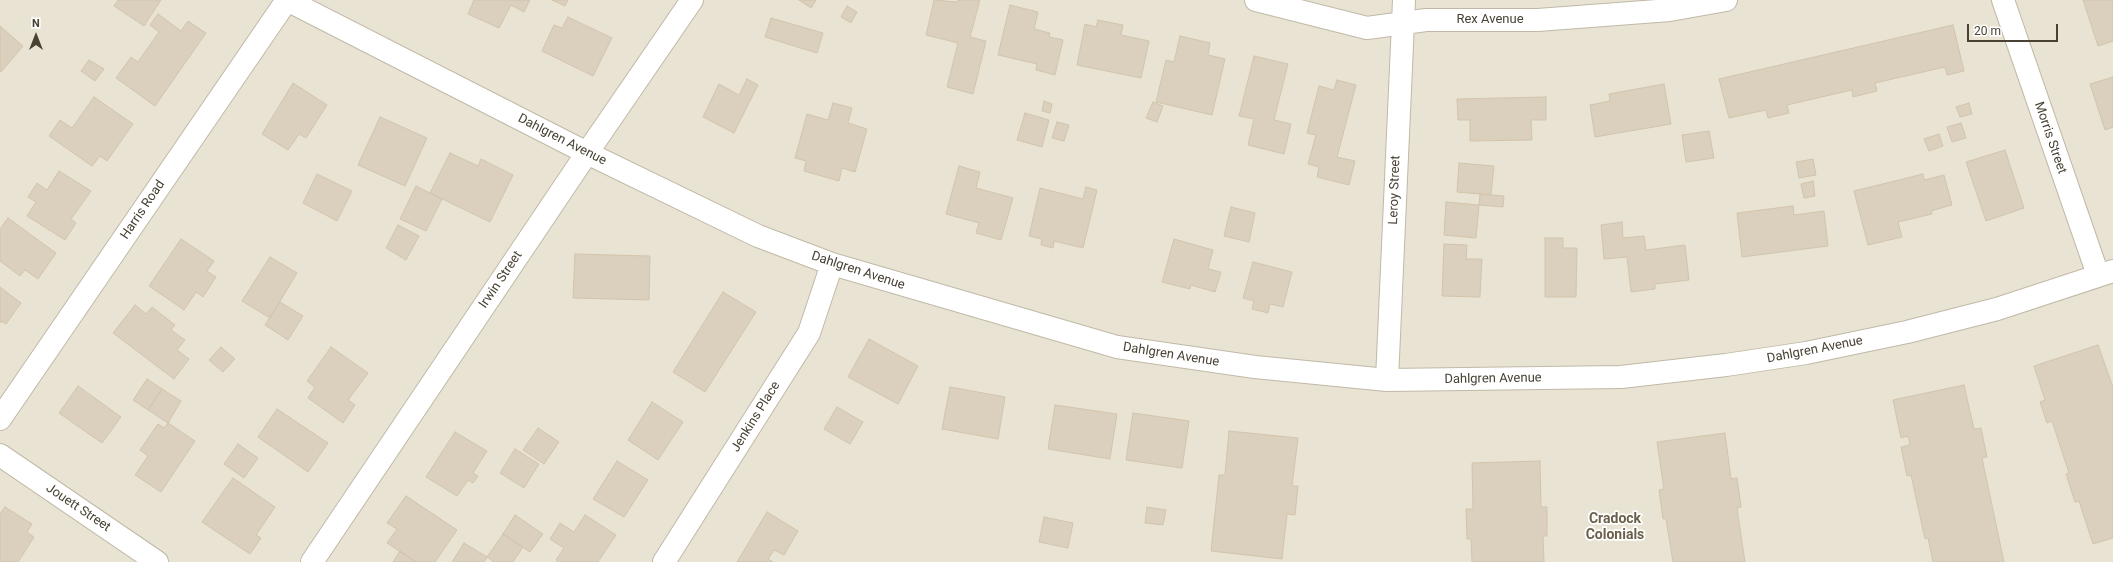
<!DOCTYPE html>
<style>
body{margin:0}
#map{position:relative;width:2113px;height:562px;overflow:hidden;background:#f5f0e6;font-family:Roboto,sans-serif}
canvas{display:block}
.north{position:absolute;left:16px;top:16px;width:40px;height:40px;-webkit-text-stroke:3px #fff;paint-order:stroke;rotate:0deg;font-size:11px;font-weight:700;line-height:16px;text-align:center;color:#484134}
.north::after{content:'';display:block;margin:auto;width:14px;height:18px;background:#484134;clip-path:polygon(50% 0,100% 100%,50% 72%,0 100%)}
.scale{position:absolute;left:1967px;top:24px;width:91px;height:18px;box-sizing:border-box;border:2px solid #484134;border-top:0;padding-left:5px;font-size:12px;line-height:14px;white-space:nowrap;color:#484134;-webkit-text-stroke:3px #fff;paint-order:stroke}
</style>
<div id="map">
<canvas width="2113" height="562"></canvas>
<div class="north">N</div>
<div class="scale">20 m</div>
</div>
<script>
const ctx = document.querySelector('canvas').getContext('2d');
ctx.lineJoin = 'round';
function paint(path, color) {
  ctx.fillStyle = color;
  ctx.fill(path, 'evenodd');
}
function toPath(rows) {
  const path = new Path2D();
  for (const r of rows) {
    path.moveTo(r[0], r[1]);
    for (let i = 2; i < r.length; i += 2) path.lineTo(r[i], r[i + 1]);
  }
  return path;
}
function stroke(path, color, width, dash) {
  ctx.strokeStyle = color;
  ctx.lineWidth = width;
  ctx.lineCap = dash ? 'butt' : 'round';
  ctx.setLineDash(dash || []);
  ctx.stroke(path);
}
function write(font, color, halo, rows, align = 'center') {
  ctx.font = font + ' Roboto,sans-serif';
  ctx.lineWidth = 3.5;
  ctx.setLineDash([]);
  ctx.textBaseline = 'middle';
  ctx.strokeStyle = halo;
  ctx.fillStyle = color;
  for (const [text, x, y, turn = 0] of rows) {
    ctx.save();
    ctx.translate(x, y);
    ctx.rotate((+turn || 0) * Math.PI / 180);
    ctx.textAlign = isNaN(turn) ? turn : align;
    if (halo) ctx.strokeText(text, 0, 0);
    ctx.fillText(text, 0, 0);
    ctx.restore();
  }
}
const residential = toPath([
 [0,0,2113,0,2113,562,0,562]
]);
const building = toPath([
 [118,0,161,0,144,26,114,6,118,0],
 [474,0,530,0,524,12,511,5,499,28,468,14,474,0],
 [552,0,568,0,565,6,552,0],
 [799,0,816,0,811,8,799,0],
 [934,0,957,2,958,0,980,0,970,37,986,41,973,94,947,87,958,43,926,35,934,0],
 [2083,0,2113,0,2113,41,2098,46,2083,0],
 [1010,5,1038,12,1034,29,1050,33,1049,37,1063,40,1055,75,1036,70,1037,64,998,55,1010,5],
 [847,6,857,12,851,23,841,17,847,6],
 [158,14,181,31,188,21,206,33,155,106,116,78,131,57,138,62,159,32,150,25,158,14],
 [568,17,612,38,593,76,542,51,554,25,562,28,568,17],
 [771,18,823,33,817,53,765,37,771,18],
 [1098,20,1123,25,1121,35,1149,41,1141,78,1077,65,1085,24,1096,27,1098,20],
 [1953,25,1964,71,1947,75,1945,67,1875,83,1877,91,1853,97,1852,90,1787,105,1789,113,1768,118,1766,110,1729,118,1719,79,1953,25],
 [0,26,23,46,1,72,0,71,0,26],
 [1180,36,1210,43,1208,55,1225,59,1212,115,1156,102,1166,60,1174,62,1180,36],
 [1254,56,1288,64,1274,120,1291,124,1284,154,1248,145,1254,119,1239,116,1254,56],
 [89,60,104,69,95,81,81,71,89,60],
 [2113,77,2113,127,2105,130,2090,84,2113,77],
 [747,79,758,85,734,133,703,117,719,84,739,95,747,79],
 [1337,80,1356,85,1337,157,1355,161,1349,185,1317,177,1319,167,1308,164,1316,135,1307,133,1319,86,1334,90,1337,80],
 [293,83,327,105,306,138,299,134,288,150,262,134,293,83],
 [1664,84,1671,124,1595,137,1590,105,1610,101,1609,94,1664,84],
 [94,97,133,124,107,161,100,156,92,166,49,136,60,120,72,128,94,97],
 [1546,97,1546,120,1531,120,1532,140,1470,141,1470,120,1458,120,1457,99,1546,97],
 [1044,101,1052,104,1050,113,1042,111,1044,101],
 [1153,102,1163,106,1157,122,1146,118,1153,102],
 [833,103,852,108,848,123,867,129,855,172,842,168,839,181,804,171,806,161,795,158,807,114,828,120,833,103],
 [1969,103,1972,114,1960,117,1956,107,1969,103],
 [1025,113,1049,120,1042,147,1017,140,1025,113],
 [380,117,427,138,405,186,358,165,380,117],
 [1057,122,1069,125,1064,141,1052,138,1057,122],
 [1961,123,1966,138,1952,142,1947,127,1961,123],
 [1709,131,1714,158,1686,162,1682,135,1709,131],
 [1939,134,1943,146,1929,151,1924,139,1939,134],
 [2005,150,2024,208,1986,221,1966,162,2005,150],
 [450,153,478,166,481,159,513,175,490,222,430,193,450,153],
 [1813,159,1816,175,1799,178,1796,162,1813,159],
 [1459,163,1494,166,1491,195,1457,192,1459,163],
 [959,166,980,172,976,188,1013,198,1001,240,976,233,979,223,946,214,959,166],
 [59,171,91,191,71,219,76,223,65,240,27,216,36,202,28,197,37,183,47,190,59,171],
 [317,174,352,191,337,221,303,203,317,174],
 [1923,174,1924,180,1944,175,1952,205,1931,211,1932,214,1898,222,1902,237,1868,245,1854,191,1923,174],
 [1813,181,1815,196,1804,198,1801,184,1813,181],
 [416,186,442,199,426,231,400,219,416,186],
 [1086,187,1097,190,1083,248,1054,241,1053,248,1041,245,1042,239,1029,236,1040,188,1083,199,1086,187],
 [1480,194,1504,196,1503,207,1479,205,1480,194],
 [1446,202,1479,205,1476,238,1444,235,1446,202],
 [1793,206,1794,215,1824,211,1828,246,1742,257,1737,213,1793,206],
 [1231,207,1255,213,1249,242,1224,236,1231,207],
 [8,218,56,253,38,279,25,270,20,276,0,261,0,229,8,218],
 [1622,222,1623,238,1644,236,1646,250,1685,245,1689,280,1655,284,1655,289,1631,292,1627,257,1604,259,1601,225,1622,222],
 [398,225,419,236,406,260,386,248,398,225],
 [1545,238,1563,238,1563,248,1577,248,1576,297,1545,297,1545,238],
 [181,239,214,261,207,271,216,277,203,297,196,292,184,310,149,286,181,239],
 [1174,239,1213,250,1208,269,1221,272,1215,292,1191,285,1190,289,1162,282,1174,239],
 [1444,244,1467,245,1466,259,1482,259,1480,297,1442,296,1444,244],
 [575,254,650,256,649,300,573,298,575,254],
 [270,257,297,273,270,318,242,301,270,257],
 [1253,262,1292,272,1283,307,1270,304,1268,313,1252,309,1254,301,1243,298,1253,262],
 [0,287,21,303,6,324,1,321,0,323,0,287],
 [723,292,756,312,705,392,673,372,723,292],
 [280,302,303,316,288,340,265,325,280,302],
 [135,305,146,314,152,307,175,325,171,330,185,340,177,350,189,359,174,379,113,333,135,305],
 [869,339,918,366,898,404,848,377,869,339],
 [2098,345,2113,387,2113,538,2093,544,2079,501,2075,502,2066,474,2069,473,2052,421,2047,423,2040,402,2045,400,2034,366,2098,345],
 [221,347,235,359,223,372,209,360,221,347],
 [331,347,368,373,348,400,355,405,343,423,308,398,315,387,307,381,331,347],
 [147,379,162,389,148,410,133,400,147,379],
 [1964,385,1974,429,1981,428,1987,457,1982,458,2004,562,1933,562,1928,538,1925,539,1911,475,1907,476,1901,447,1910,445,1908,436,1901,438,1893,400,1964,385],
 [78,386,121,417,102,443,59,413,78,386],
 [950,387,1005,397,998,439,942,429,950,387],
 [162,389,181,401,168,423,148,410,162,389],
 [652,402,683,422,658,460,628,440,652,402],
 [1055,405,1117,414,1110,459,1048,449,1055,405],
 [837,407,863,422,850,444,824,429,837,407],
 [277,409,328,443,308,472,258,437,277,409],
 [1133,413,1189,421,1182,468,1126,460,1133,413],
 [168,423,195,441,161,492,135,475,148,456,140,450,158,424,164,428,168,423],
 [538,428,559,442,544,464,523,450,538,428],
 [1229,431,1298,438,1292,486,1298,486,1295,515,1287,514,1282,559,1211,551,1219,475,1225,475,1229,431],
 [455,432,487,451,473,473,478,476,473,483,468,480,457,496,426,477,455,432],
 [1725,433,1731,479,1737,478,1741,507,1737,508,1745,562,1673,562,1666,519,1663,519,1659,490,1664,489,1657,442,1725,433],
 [238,444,258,458,244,478,224,464,238,444],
 [515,449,539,464,524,488,500,473,515,449],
 [617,461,648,480,624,517,593,499,617,461],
 [1540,461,1541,507,1547,507,1547,536,1543,536,1544,562,1472,562,1471,539,1467,539,1466,509,1473,509,1472,463,1540,461],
 [233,478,275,507,256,535,261,538,250,554,202,522,233,478],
 [406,496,457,530,435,562,416,562,387,543,397,529,387,523,406,496],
 [5,507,32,524,27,532,34,537,18,562,0,562,0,514,5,507],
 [1147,507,1166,510,1163,525,1145,523,1147,507],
 [767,512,798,531,784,555,774,550,768,559,773,562,737,562,767,512],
 [515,515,543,534,530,552,503,534,515,515],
 [585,515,616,535,598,562,558,562,556,560,564,548,550,539,560,523,574,532,585,515],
 [1044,517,1073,523,1068,548,1039,542,1044,517],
 [503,534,523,547,513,562,494,562,487,557,503,534],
 [464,543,487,557,484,562,452,562,464,543],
 [400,551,416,562,393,562,400,551]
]);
const street = toPath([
 [287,0,587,153,758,236,832,264,1117,347,1255,367,1387,380,1621,377,1726,365,1806,353,1907,332,1997,309,2113,271],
 [1256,0,1367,28,1426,20,1538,20,1670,10,1726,0],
 [2003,0,2098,275],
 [1387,380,1404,0],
 [0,419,287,0],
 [0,455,157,562],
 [312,562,587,153,692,0],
 [664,562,809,333,832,264]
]);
const streetNames = [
 ["Rex Avenue",1490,20],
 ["Morris Street",2050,138,71],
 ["Dahlgren Avenue",562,140,27],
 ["Leroy Street",1395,190,-88],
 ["Harris Road",143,210,-56],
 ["Dahlgren Avenue",858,271,18],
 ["Irwin Street",501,280,-56],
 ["Dahlgren Avenue",1815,350,-11],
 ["Dahlgren Avenue",1171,355,9],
 ["Dahlgren Avenue",1493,379,-1],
 ["Jenkins Place",756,417,-58],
 ["Jouett Street",78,508,34]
];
const neighbourhoodNames = [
 ["Cradock",1615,519],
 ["Colonials",1615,535]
];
paint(residential, '#e9e3d3');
paint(building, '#dbcfbd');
stroke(building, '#d3c5ac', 1);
stroke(street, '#c1b9a7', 24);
stroke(street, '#fff', 22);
write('13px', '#484134', '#fff', streetNames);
write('bold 14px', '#6c5f4a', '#fff', neighbourhoodNames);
</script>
